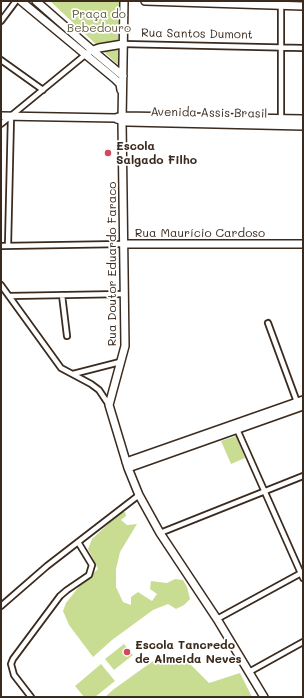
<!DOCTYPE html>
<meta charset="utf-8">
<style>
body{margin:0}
#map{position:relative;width:304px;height:698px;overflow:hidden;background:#fff;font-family:Mali,sans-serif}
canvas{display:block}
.frame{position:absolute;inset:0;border:2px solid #3b2a1e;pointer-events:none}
</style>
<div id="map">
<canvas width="304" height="698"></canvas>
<div class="frame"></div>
</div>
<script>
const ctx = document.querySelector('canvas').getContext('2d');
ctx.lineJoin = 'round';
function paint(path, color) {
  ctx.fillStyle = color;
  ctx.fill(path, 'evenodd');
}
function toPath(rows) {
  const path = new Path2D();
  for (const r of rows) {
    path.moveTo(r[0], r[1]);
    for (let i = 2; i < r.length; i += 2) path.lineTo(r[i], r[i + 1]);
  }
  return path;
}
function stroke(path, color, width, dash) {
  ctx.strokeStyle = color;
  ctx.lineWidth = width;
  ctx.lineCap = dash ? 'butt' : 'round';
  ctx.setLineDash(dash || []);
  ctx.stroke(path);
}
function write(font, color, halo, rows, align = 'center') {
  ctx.font = font + ' Mali,sans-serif';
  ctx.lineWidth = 3.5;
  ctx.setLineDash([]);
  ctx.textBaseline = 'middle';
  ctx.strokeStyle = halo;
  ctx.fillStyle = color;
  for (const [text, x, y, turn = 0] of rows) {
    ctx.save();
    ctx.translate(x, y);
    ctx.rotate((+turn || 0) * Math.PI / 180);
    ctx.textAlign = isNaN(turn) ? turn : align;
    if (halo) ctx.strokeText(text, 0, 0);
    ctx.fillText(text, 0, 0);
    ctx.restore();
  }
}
const green = toPath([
 [50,1,117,1,119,2,118,65],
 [236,436,245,458,231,464,221,441],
 [121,512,125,512,126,516,121,520,127,525,137,524,120,552,116,569,116,587,123,602,131,605,131,597,138,592,152,601,157,594,150,589,151,581,167,583,175,579,183,580,187,587,190,599,184,605,176,609,168,604,153,610,112,640,93,657,69,625,63,611,66,603,81,584,98,569,88,549,92,539],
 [124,644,133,655,114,670,105,659],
 [160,656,185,659,209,683,240,673,252,697,105,697,114,689],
 [101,664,115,681,95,697,84,697,75,686]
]);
const street = toPath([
 [1,21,16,1],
 [123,44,303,48],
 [1,60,43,90],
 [281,120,281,1],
 [1,124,85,55],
 [1,246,123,244],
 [8,246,11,116],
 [1,285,61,368,91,384,99,390,109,405],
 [62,295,67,336],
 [9,296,124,294],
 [268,323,297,402],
 [73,374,120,362],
 [236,427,303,578],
 [160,533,303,476],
 [1,606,47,566,139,495],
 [217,619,303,572],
 [249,672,303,642],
 [31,697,14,675,11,664,13,659,60,596,67,590,89,575,92,565,78,542]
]);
const secondary = toPath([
 [21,1,115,79,120,84,121,90],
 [36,1,92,50,123,76],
 [124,1,122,121,125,346,109,405,128,468,139,495,160,533,217,619,264,697],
 [145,1,303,6],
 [90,51,99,48,123,44],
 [1,116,115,118,122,116,303,119],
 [117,119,128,122,303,126],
 [123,244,303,244],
 [126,462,303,400],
 [128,468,303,406]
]);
const markers = [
 [108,153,4,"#d1495b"],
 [127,652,4,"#d1495b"]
];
const parkNames = [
 ["Praça do",99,14],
 ["Bebedouro",99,28]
];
const streetNames = [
 ["Rua Santos Dumont",197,34,1],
 ["Avenida Assis Brasil",209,113,1],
 ["Rua Maurício Cardoso",200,233],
 ["Rua Doutor Eduardo Faraco",112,264,-90]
];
const poiNames = [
 ["Escola",116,146],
 ["Salgado Filho",116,160],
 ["Escola Tancredo",135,645],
 ["de Almeida Neves",135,659]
];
paint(green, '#c9dd92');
stroke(street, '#3b2a1e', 8);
stroke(secondary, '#3b2a1e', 10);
stroke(street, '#fff', 4.5);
stroke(secondary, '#fff', 7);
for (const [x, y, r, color] of markers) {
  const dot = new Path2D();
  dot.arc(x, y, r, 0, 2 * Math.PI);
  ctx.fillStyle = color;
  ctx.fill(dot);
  stroke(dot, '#fff', 1.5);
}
write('12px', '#5e573b', '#fff', parkNames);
write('12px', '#3b2a1e', '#fff', streetNames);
write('bold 12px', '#3b2a1e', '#fff', poiNames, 'left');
</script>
